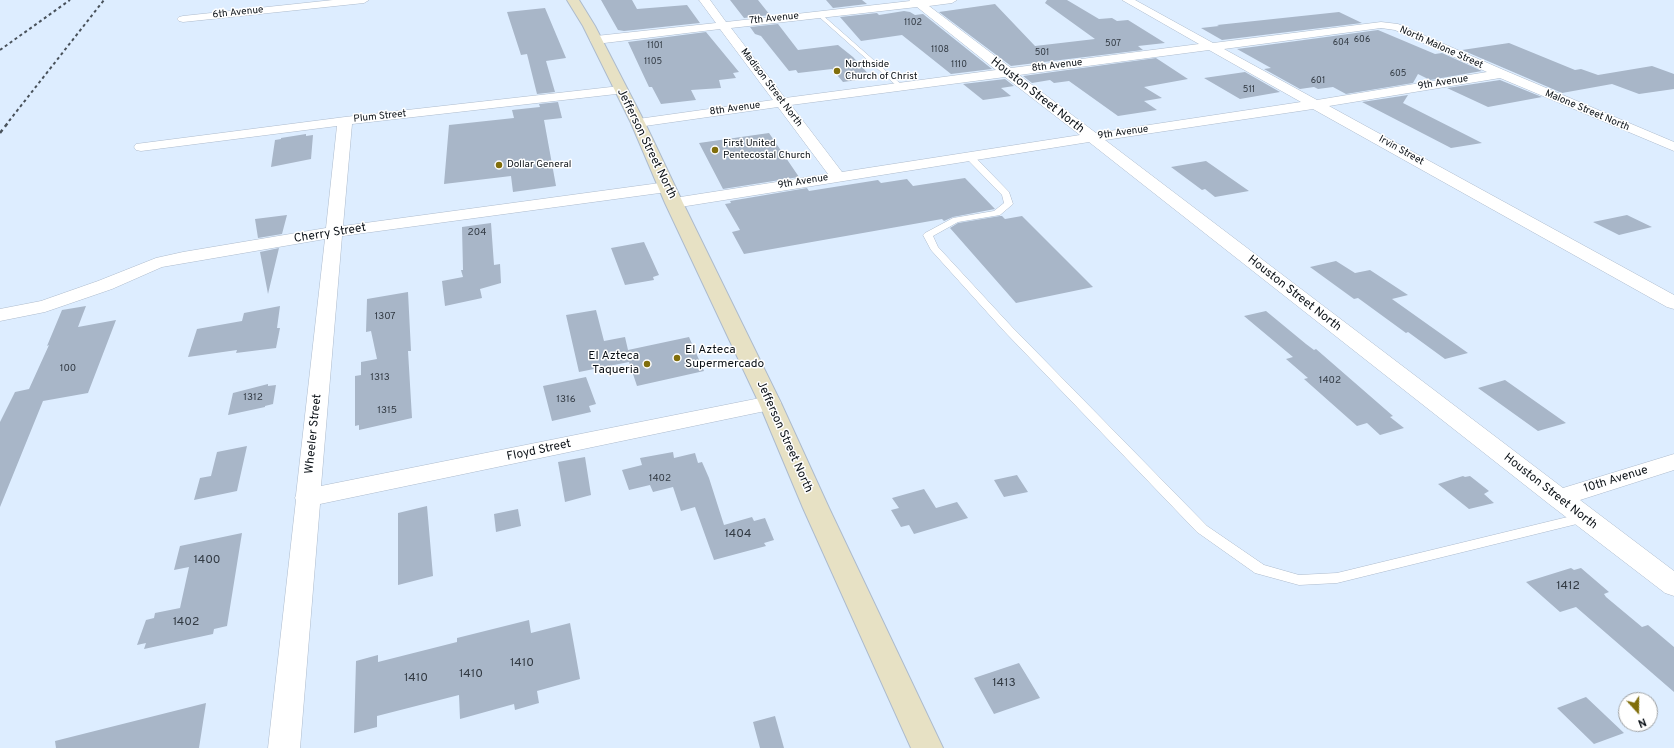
<!DOCTYPE html>
<style>
body{margin:0}
#map{position:relative;width:1674px;height:748px;overflow:hidden;background:#ddedff;font-family:Overpass,sans-serif}
canvas{display:block}
.north{position:absolute;left:1618px;top:692px;width:40px;height:40px;box-sizing:border-box;background:#fff;border:1px solid #9da0a2;border-radius:50%;rotate:159deg;font-size:11px;font-weight:700;line-height:16px;text-align:center;color:#0b1117}
.north::after{content:'';display:block;margin:auto;width:14px;height:18px;background:#816e0b;clip-path:polygon(50% 0,100% 100%,50% 72%,0 100%)}
</style>
<div id="map">
<canvas width="1674" height="748"></canvas>
<div class="north">N</div>
</div>
<script>
const ctx = document.querySelector('canvas').getContext('2d');
ctx.lineJoin = 'round';
function paint(path, color) {
  ctx.fillStyle = color;
  ctx.fill(path, 'evenodd');
}
function toPath(rows) {
  const path = new Path2D();
  for (const r of rows) {
    path.moveTo(r[0], r[1]);
    for (let i = 2; i < r.length; i += 2) path.lineTo(r[i], r[i + 1]);
  }
  return path;
}
function stroke(path, color, width, dash) {
  ctx.strokeStyle = color;
  ctx.lineWidth = width;
  ctx.lineCap = dash ? 'butt' : 'round';
  ctx.setLineDash(dash || []);
  ctx.stroke(path);
}
function write(font, color, halo, rows, align = 'center') {
  ctx.font = font + ' Overpass,sans-serif';
  ctx.lineWidth = 3;
  ctx.setLineDash([]);
  ctx.textBaseline = 'middle';
  ctx.strokeStyle = halo;
  ctx.fillStyle = color;
  for (const [text, x, y, turn = 0] of rows) {
    ctx.save();
    ctx.translate(x, y);
    ctx.rotate((+turn || 0) * Math.PI / 180);
    ctx.textAlign = isNaN(turn) ? turn : align;
    if (halo) ctx.strokeText(text, 0, 0);
    ctx.fillText(text, 0, 0);
    ctx.restore();
  }
}
const building = toPath([
 [601,0,632,0,637,9,687,5,700,23,624,31,618,30],
 [730,0,758,0,770,15,744,18],
 [826,0,862,0,867,4,833,8],
 [1047,0,1067,0,1099,19,1112,18,1117,21,1128,20,1165,43,1138,46,1143,50,1011,66,939,12,995,4,1035,46,1095,39,1045,3],
 [545,8,566,58,546,61,555,92,537,94,527,54,521,55,507,12],
 [904,11,910,12,915,15,923,14,992,69,951,74,902,35,861,41,840,17,877,13,879,15],
 [1339,12,1362,23,1222,40,1201,28,1219,26,1217,25],
 [778,24,798,50,838,45,853,57,872,78,843,82,832,69,798,73,796,70,789,71,761,36,755,34,750,27],
 [1378,30,1435,54,1442,53,1482,71,1430,80,1418,74,1413,83,1346,94,1333,87,1318,89,1314,87,1300,89,1264,69,1271,68,1237,49],
 [706,32,739,72,733,73,736,78,719,80,721,88,691,90,696,100,661,104,652,87,649,87,641,70,628,42],
 [1509,43,1575,70,1581,69,1598,75,1652,66,1674,74,1674,89,1639,94,1612,84,1562,93,1462,50],
 [1156,58,1188,79,1144,87,1162,98,1144,101,1157,110,1118,116,1069,81,1054,83,1050,80,1032,83,1023,76],
 [1245,72,1280,92,1240,99,1204,78],
 [1005,79,1014,86,1001,88,1011,96,983,100,963,84],
 [1500,80,1542,97,1488,107,1447,88],
 [1408,95,1403,103,1482,143,1451,148,1362,102],
 [558,102,562,118,544,120,556,186,513,192,511,176,444,184,449,125,514,118,512,110,540,107,539,104],
 [769,133,799,177,723,189,699,143],
 [306,134,306,136,313,135,311,159,271,167,275,140,281,139,281,138],
 [1206,161,1249,191,1215,197,1205,189,1202,190,1171,167],
 [965,178,995,209,953,217,944,221,942,219,744,254,732,232,740,230,725,204,731,203,730,201,807,188,809,191,878,180,881,183,907,179,913,186],
 [287,215,282,234,258,238,255,219],
 [1627,215,1652,227,1619,235,1593,222],
 [1000,216,1002,216,1005,219,1022,216,1093,287,1016,303,950,228,958,223],
 [491,223,494,265,500,264,501,283,480,289,482,298,445,306,442,281,463,277,461,270,463,270,462,227],
 [644,242,659,275,653,277,654,280,625,285,611,248],
 [279,248,268,294,260,252],
 [1336,261,1355,273,1370,270,1408,295,1392,299,1468,353,1445,359,1408,332,1406,333,1358,298,1354,299,1310,267],
 [408,292,411,351,408,351,412,418,359,430,359,425,355,426,355,376,361,375,361,362,377,359,371,331,366,332,367,299],
 [86,306,78,327,116,320,88,393,43,401,0,507,0,422,15,392,29,389,49,345,47,346,62,310],
 [280,306,277,328,280,328,276,348,236,353,237,350,188,357,197,329,242,321,244,313],
 [596,310,604,341,625,337,628,350,689,337,704,371,637,386,629,362,579,372,566,315],
 [1266,311,1306,344,1314,350,1316,349,1393,416,1390,417,1404,428,1380,435,1367,423,1357,426,1304,379,1308,378,1286,359,1293,357,1244,316],
 [586,377,596,404,589,406,591,412,552,421,543,386],
 [1505,380,1566,423,1538,431,1478,388],
 [268,384,268,386,276,385,273,404,265,406,265,407,228,415,233,393],
 [247,446,237,491,194,500,200,478,211,476,217,452],
 [673,452,674,458,695,453,698,463,702,462,709,478,724,525,752,517,754,521,765,518,774,540,764,543,766,546,714,560,695,507,681,511,673,487,653,492,650,485,629,490,622,470,642,465,640,458],
 [585,457,591,495,565,502,558,462],
 [1017,475,1028,492,1004,497,994,480],
 [1463,476,1465,477,1470,476,1489,491,1484,494,1494,503,1469,509,1438,484],
 [924,489,936,508,957,502,968,518,914,534,909,525,901,527,891,510,899,508,892,498],
 [427,506,433,576,398,585,398,513],
 [518,509,521,526,496,532,494,514],
 [242,533,227,626,214,629,213,634,144,649,146,643,137,645,146,620,154,618,155,613,180,608,189,567,174,570,180,546],
 [1571,568,1574,570,1581,568,1609,592,1604,594,1606,597,1642,627,1648,625,1674,647,1674,692,1576,607,1560,612,1526,582],
 [529,620,531,633,570,623,580,679,537,691,539,703,515,710,514,704,460,719,459,695,377,716,377,727,354,733,356,661,378,655,378,662,457,642,457,638],
 [1019,663,1040,698,994,714,974,678],
 [1586,697,1624,733,1594,744,1557,708],
 [206,703,199,748,56,748,55,741],
 [775,716,784,748,760,748,753,722]
]);
const lane = toPath([
 [819,12,902,85,902,87,898,87,817,15,816,14,819,12],
 [966,154,972,154,1009,192,1013,204,1000,215,958,222,933,236,938,247,1012,327,1207,526,1264,565,1299,575,1337,573,1584,513,1589,515,1591,518,1589,521,1337,583,1299,585,1255,573,1197,532,1004,331,931,250,923,235,925,233,953,218,994,211,1004,203,1002,195,966,158,966,154]
]);
const street = toPath([
 [333,0,369,0,364,3,183,22,179,21,177,19,179,17,183,16,333,0],
 [699,0,710,0,726,22,910,1,909,0,957,0,952,3,929,6,1011,68,1199,44,1122,0,1135,0,1213,43,1381,22,1398,24,1506,71,1674,142,1674,151,1500,78,1329,106,1674,295,1674,309,1667,307,1313,109,1105,140,1563,488,1674,454,1674,470,1580,500,1674,571,1674,596,1665,593,1549,504,1089,142,674,208,668,206,666,203,668,200,674,198,828,174,778,107,638,127,633,126,631,123,633,120,638,119,773,100,720,29,596,44,592,43,590,40,592,37,596,36,716,23,699,0],
 [917,7,996,70,785,98,731,28,917,7],
 [1381,28,1395,30,1487,72,1317,100,1224,49,1381,28],
 [1209,50,1301,102,1096,133,1019,75,1209,50],
 [1005,77,1080,135,842,172,791,105,1005,77],
 [620,86,625,87,627,90,625,93,352,124,343,226,667,182,673,184,675,187,673,190,667,192,342,236,321,486,770,396,778,398,781,403,778,408,770,410,320,504,300,748,268,748,296,500,295,498,296,495,325,239,162,267,112,289,45,312,0,321,0,309,41,301,98,281,156,258,183,252,326,228,337,126,141,151,136,150,134,147,136,144,345,117,620,86]
]);
const secondary = toPath([
 [567,0,579,0,595,26,645,123,683,203,781,403,829,508,943,748,911,748,803,508,759,403,665,203,631,123,583,26,567,0]
]);
const railFar1 = toPath([
 [0,50,70,0],
 [9,121,104,0]
]);
const rail = toPath([
 [0,133,10,120]
]);
const markers = [
 [837,71,4,"#816e0b"],
 [715,150,4,"#816e0b"],
 [499,165,4,"#816e0b"],
 [677,358,4,"#816e0b"],
 [647,364,4,"#816e0b"]
];
const farNumbernames = [
 ["1102",913,23],
 ["606",1362,40],
 ["604",1341,43],
 ["507",1113,44],
 ["1101",655,46],
 ["1108",940,50],
 ["501",1042,53],
 ["1105",653,62],
 ["1110",959,65],
 ["605",1398,74],
 ["601",1318,81],
 ["511",1249,90]
];
const farStreetnames = [
 ["6th Avenue",238,13,-6],
 ["7th Avenue",774,19,-6],
 ["North Malone Street",1441,48,24],
 ["8th Avenue",1057,66,-7],
 ["9th Avenue",1443,83,-9],
 ["Madison Street North",771,88,53],
 ["8th Avenue",735,109,-8],
 ["Malone Street North",1587,111,23],
 ["Plum Street",380,117,-6],
 ["9th Avenue",1123,133,-8],
 ["Irvin Street",1401,151,29],
 ["9th Avenue",803,182,-9]
];
const farPoinames = [
 ["Northside",845,65],
 ["Church of Christ",845,77],
 ["First United",723,144],
 ["Pentecostal Church",723,156],
 ["Dollar General",507,165]
];
const numberNames = [
 ["204",477,233],
 ["1307",385,317],
 ["100",68,369],
 ["1313",380,378],
 ["1402",1330,381],
 ["1312",253,398],
 ["1316",566,400],
 ["1315",387,411],
 ["1402",660,479]
];
const streetNames = [
 ["Houston Street North",1037,96,38],
 ["Jefferson Street North",646,144,64],
 ["Cherry Street",330,234,-9],
 ["Houston Street North",1294,294,38],
 ["Wheeler Street",314,434,-84],
 ["Jefferson Street North",784,437,66],
 ["Floyd Street",539,451,-12],
 ["10th Avenue",1616,480,-17],
 ["Houston Street North",1550,492,38]
];
const poiNames = [
 ["El Azteca",685,351],
 ["Supermercado",685,365],
 ["El Azteca",639,357,"right"],
 ["Taqueria",639,371,"right"]
];
const nearNumbernames = [
 ["1404",738,535],
 ["1400",207,561],
 ["1412",1568,587],
 ["1402",186,623],
 ["1410",522,664],
 ["1410",471,675],
 ["1410",416,679],
 ["1413",1004,684]
];
paint(building, '#a8b6c8');
stroke(lane, '#adbbcd', 1);
stroke(street, '#adbbcd', 1);
stroke(secondary, '#adbbcd', 2);
paint(lane, '#fff');
paint(street, '#fff');
paint(secondary, '#e7e1c4');
stroke(railFar1, '#49525b', 2, [3, 3]);
stroke(rail, '#49525b', 2.5, [4, 4]);
for (const [x, y, r, color] of markers) {
  const dot = new Path2D();
  dot.arc(x, y, r, 0, 2 * Math.PI);
  ctx.fillStyle = color;
  ctx.fill(dot);
  stroke(dot, '#fff', 1.5);
}
write('9px', '#323a43', null, farNumbernames);
write('10px', '#0b1117', '#fff', farStreetnames);
write('10px', '#0b1117', '#fff', farPoinames, 'left');
write('10px', '#323a43', null, numberNames);
write('12px', '#0b1117', '#fff', streetNames);
write('12px', '#0b1117', '#fff', poiNames, 'left');
write('12px', '#323a43', null, nearNumbernames);
</script>
